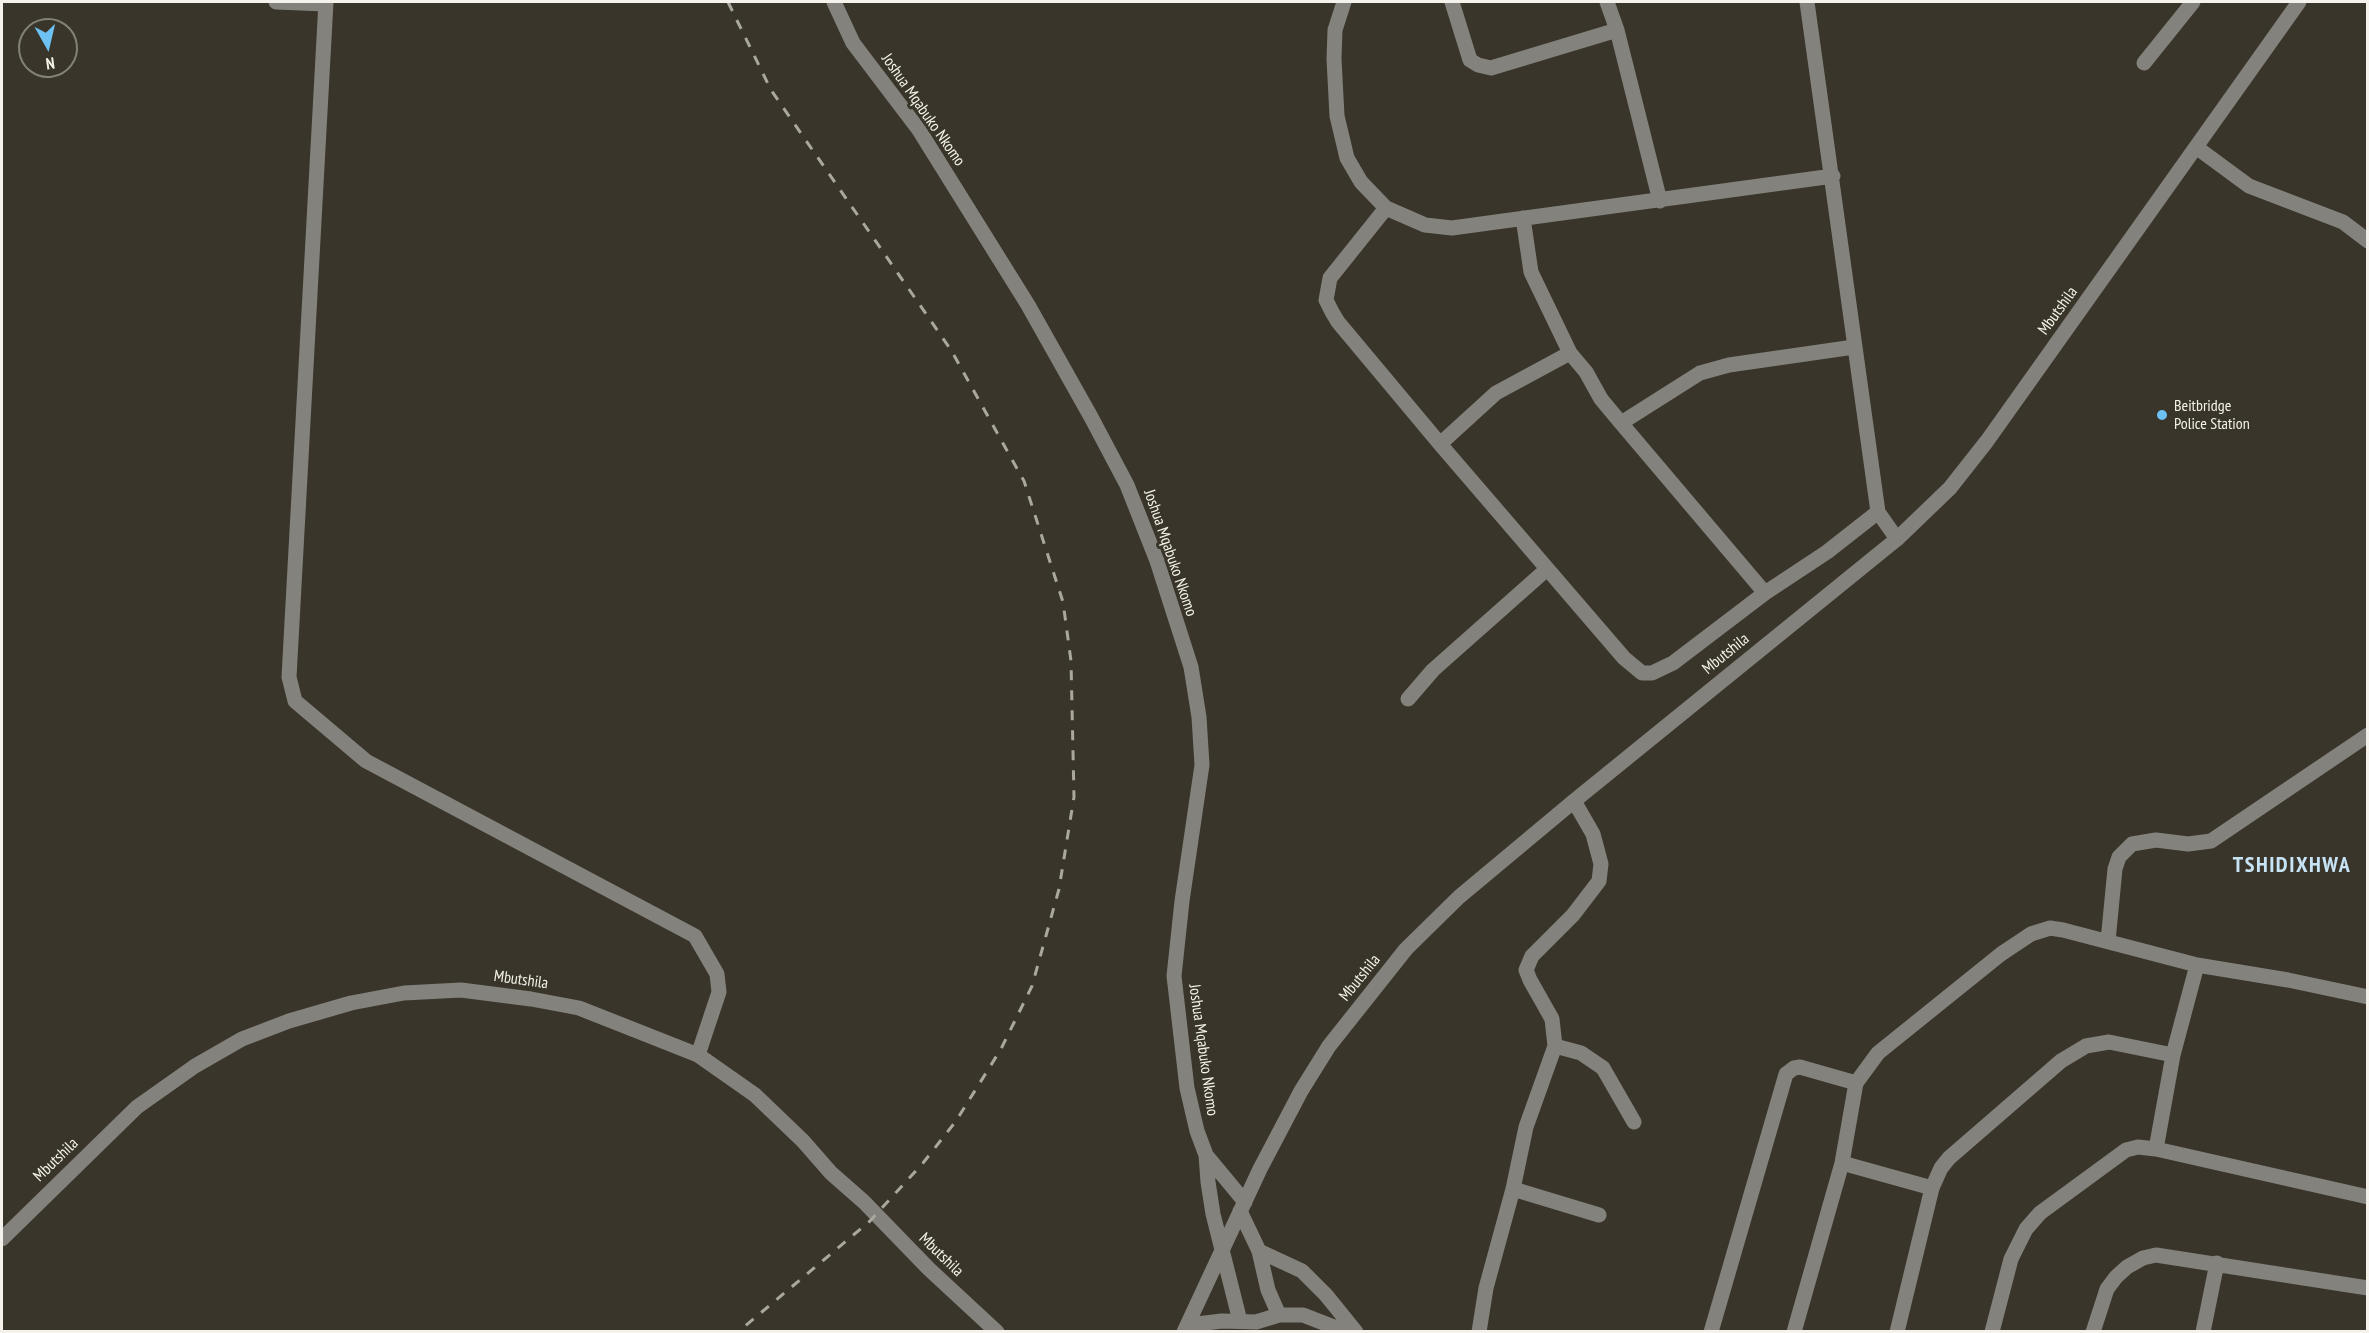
<!DOCTYPE html>
<style>
body{margin:0}
#map{position:relative;width:2369px;height:1333px;overflow:hidden;background:#39352a;font-family:"PT Sans Narrow",sans-serif}
canvas{display:block}
.frame{position:absolute;inset:0;border:3px solid #f5f2ec;pointer-events:none}
.north{position:absolute;left:18px;top:18px;width:60px;height:60px;box-sizing:border-box;background:#39352a;border:2px solid #848178;border-radius:50%;rotate:172deg;font-size:16px;font-weight:700;line-height:24px;text-align:center;color:#f5f2ec}
.north::after{content:'';display:block;margin:auto;width:21px;height:27px;background:#6ec2f3;clip-path:polygon(50% 0,100% 100%,50% 72%,0 100%)}
</style>
<div id="map">
<canvas width="2369" height="1333"></canvas>
<div class="frame"></div>
<div class="north">N</div>
</div>
<script>
const ctx = document.querySelector('canvas').getContext('2d');
ctx.lineJoin = 'round';
function toPath(rows) {
  const path = new Path2D();
  for (const r of rows) {
    path.moveTo(r[0], r[1]);
    for (let i = 2; i < r.length; i += 2) path.lineTo(r[i], r[i + 1]);
  }
  return path;
}
function stroke(path, color, width, dash) {
  ctx.strokeStyle = color;
  ctx.lineWidth = width;
  ctx.lineCap = dash ? 'butt' : 'round';
  ctx.setLineDash(dash || []);
  ctx.stroke(path);
}
function write(font, color, halo, rows, align = 'center') {
  ctx.font = font + ' "PT Sans Narrow",sans-serif';
  ctx.lineWidth = 6;
  ctx.setLineDash([]);
  ctx.textBaseline = 'middle';
  ctx.strokeStyle = halo;
  ctx.fillStyle = color;
  for (const [text, x, y, turn = 0] of rows) {
    ctx.save();
    ctx.translate(x, y);
    ctx.rotate((+turn || 0) * Math.PI / 180);
    ctx.textAlign = isNaN(turn) ? turn : align;
    if (halo) ctx.strokeText(text, 0, 0);
    ctx.fillText(text, 0, 0);
    ctx.restore();
  }
}
const minor = toPath([
 [276,2,325,4],
 [326,2,289,677,295,701,366,761,695,936,717,974,719,992,698,1055],
 [834,2,853,43,919,130,1028,305,1091,417,1127,485,1157,561,1191,667,1199,717,1202,765,1182,901,1174,976,1187,1088,1197,1131,1206,1155,1208,1182,1213,1214,1240,1321],
 [1344,2,1335,30,1334,59,1337,116,1347,158,1361,182,1386,208,1425,225,1452,228,1833,176],
 [1452,2,1470,60,1478,65,1491,68,1617,30],
 [1607,2,1617,30,1660,201],
 [1807,2,1878,512,1897,539],
 [2144,63,2193,2],
 [2196,147,2249,186,2343,222,2368,241],
 [1386,208,1330,278,1326,300,1332,312,1338,322,1440,444,1624,658,1642,673,1652,673,1673,663,1765,593,1827,552,1878,512],
 [1523,218,1531,272,1570,353,1586,372,1601,399,1621,423,1700,373,1729,365,1854,347],
 [1621,423,1765,593],
 [1440,444,1496,393,1570,353],
 [1408,699,1433,670,1547,569],
 [2108,941,2115,869,2119,857,2132,844,2156,840,2188,844,2211,841,2368,735],
 [1555,1046,1552,1019,1530,980,1526,970,1532,956,1573,915,1599,881,1601,864,1593,834,1574,801],
 [2156,1149,2173,1055,2197,965],
 [1206,1155,1245,1202],
 [1842,1163,1932,1188],
 [1513,1189,1526,1127,1555,1046,1581,1053,1603,1068,1634,1122],
 [1240,1211,1259,1251,1302,1271,1326,1295,1356,1332],
 [2,1239,137,1107,195,1066,242,1039,289,1021,351,1003,404,993,461,990,531,999,579,1008,698,1055,755,1095,803,1141,831,1173,864,1202,929,1269,997,1332],
 [1259,1251,1268,1290,1279,1315],
 [1188,1325,1222,1321,1256,1322,1279,1315,1303,1315,1347,1332],
 [1184,1332,1260,1169,1301,1091,1329,1046,1406,949,1459,897,1574,801,1897,539,1950,488,1987,441,2299,2],
 [1479,1332,1486,1288,1513,1189,1599,1215],
 [1711,1332,1786,1074,1794,1068,1800,1067,1856,1083],
 [1794,1332,1842,1163,1856,1083,1878,1053,2001,954,2031,934,2050,928,2063,930,2197,965,2288,980,2368,997],
 [1897,1332,1932,1188,1941,1168,1949,1158,2061,1061,2086,1046,2109,1042,2173,1055],
 [1992,1332,2011,1259,2026,1229,2040,1213,2126,1150,2138,1147,2156,1149,2368,1197],
 [2093,1332,2107,1289,2116,1277,2127,1267,2143,1258,2156,1255,2368,1288],
 [2203,1332,2217,1263]
]);
const rail = toPath([
 [728,2,771,90,951,350,1024,481,1063,602,1071,661,1074,797,1059,889,1032,986,1001,1049,956,1121,923,1163,870,1221,738,1332]
]);
const markers = [
 [2162,415,6,"#6ec2f3"]
];
const streetNames = [
 ["Joshua Mqabuko Nkomo",923,110,55],
 ["Mbutshila",2058,311,-54],
 ["Joshua Mqabuko Nkomo",1170,553,71],
 ["Mbutshila",1726,654,-39],
 ["Mbutshila",1360,978,-51],
 ["Mbutshila",521,980,8],
 ["Joshua Mqabuko Nkomo",1203,1050,82],
 ["Mbutshila",56,1160,-44],
 ["Mbutshila",941,1255,44]
];
const poiNames = [
 ["Beitbridge",2174,406],
 ["Police Station",2174,424]
];
const districtNames = [
 ["TSHIDIXHWA",2292,866]
];
stroke(minor, '#84827d', 15);
stroke(rail, '#aaa79f', 3, [10, 10]);
for (const [x, y, r, color] of markers) {
  const dot = new Path2D();
  dot.arc(x, y, r, 0, 2 * Math.PI);
  ctx.fillStyle = color;
  ctx.fill(dot);
  stroke(dot, '#39352a', 2);
}
write('16px', '#f5f2ec', '#39352a', streetNames);
write('16px', '#f5f2ec', '#39352a', poiNames, 'left');
ctx.letterSpacing = '1.5px';
write('bold 22px', '#c7e4f6', '#39352a', districtNames);
ctx.letterSpacing = '0px';
</script>
